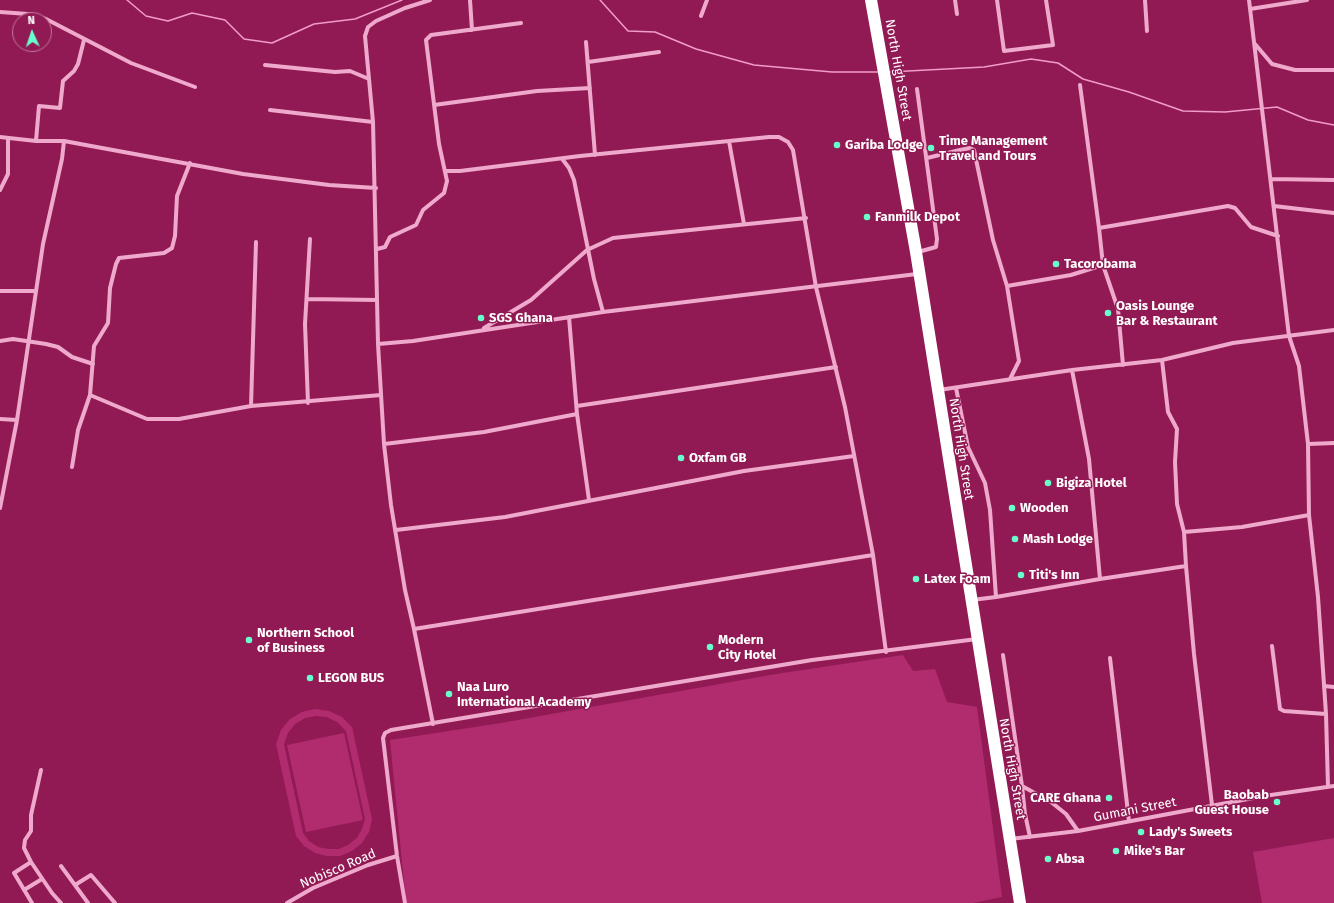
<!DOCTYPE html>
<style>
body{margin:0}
#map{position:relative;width:1334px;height:903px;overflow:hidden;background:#921a54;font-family:"Fira Sans",sans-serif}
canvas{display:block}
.north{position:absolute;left:12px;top:12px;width:40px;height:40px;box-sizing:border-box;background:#921a54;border:1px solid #be7698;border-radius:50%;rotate:357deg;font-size:11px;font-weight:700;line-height:16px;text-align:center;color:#fff}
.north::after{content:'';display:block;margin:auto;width:14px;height:18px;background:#67ffcc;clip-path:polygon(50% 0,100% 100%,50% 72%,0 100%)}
</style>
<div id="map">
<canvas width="1334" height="903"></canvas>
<div class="north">N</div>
</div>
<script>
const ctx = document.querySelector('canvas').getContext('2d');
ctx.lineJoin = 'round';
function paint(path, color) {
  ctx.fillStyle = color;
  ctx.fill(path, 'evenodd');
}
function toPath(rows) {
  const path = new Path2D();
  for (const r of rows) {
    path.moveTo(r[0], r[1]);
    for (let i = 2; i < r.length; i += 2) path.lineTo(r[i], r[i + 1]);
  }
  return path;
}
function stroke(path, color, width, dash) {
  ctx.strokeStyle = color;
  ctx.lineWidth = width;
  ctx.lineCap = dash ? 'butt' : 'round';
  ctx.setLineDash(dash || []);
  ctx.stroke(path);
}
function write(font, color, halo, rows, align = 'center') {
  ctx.font = font + ' "Fira Sans",sans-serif';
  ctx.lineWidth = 3;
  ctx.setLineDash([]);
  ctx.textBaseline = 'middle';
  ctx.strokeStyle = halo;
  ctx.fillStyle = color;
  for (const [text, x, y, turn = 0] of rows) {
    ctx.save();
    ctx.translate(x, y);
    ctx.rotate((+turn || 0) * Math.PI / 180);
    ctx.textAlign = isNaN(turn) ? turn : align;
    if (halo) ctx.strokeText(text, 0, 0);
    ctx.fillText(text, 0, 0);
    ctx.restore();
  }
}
const green = toPath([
 [903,655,913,671,935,669,947,702,977,707,1002,897,973,903,406,903,390,740,501,723,776,674],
 [315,709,329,711,342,717,352,727,372,819,369,832,362,843,352,851,340,856,327,856,315,853,304,846,296,836,276,744,281,730,290,719,302,712],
 [316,716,327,717,337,722,346,731,365,819,362,829,357,838,348,845,339,849,328,849,318,847,309,841,303,833,284,744,288,733,295,724,305,718],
 [344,733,363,820,306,832,287,745],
 [1334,838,1334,903,1262,903,1253,852]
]);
const stream = toPath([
 [127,0,146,16,168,21,192,13,225,20,244,39,272,43,314,24,355,19,402,0],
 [600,0,628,31,655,32,696,49,754,65,832,72,879,72],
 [889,72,984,67,1031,59,1058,63,1083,79,1129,92,1183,111,1225,112,1277,107,1308,120,1334,125]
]);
const street = toPath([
 [430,0,405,8,376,21,368,27,365,36,373,122,378,344,384,444,391,505,405,590,414,629,433,724],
 [470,0,472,30],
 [955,0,957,14],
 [997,0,1004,51,1053,45,1046,0],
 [1145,0,1147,31],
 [1249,0,1289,336,1299,366,1308,444,1309,515,1318,597,1326,714,1328,787],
 [1250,9,1307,0],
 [0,12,28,14,46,19,131,63,195,87],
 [701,16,707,0],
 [586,42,595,155],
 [1255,44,1272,64,1295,70,1334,70],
 [588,62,659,52],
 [265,65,335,72,350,71,369,79],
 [1080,85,1099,228],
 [917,89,937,239,936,247,918,252],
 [434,105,537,91,590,88],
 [270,110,373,122],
 [0,137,36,141,64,141,243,174,329,185,376,188],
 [36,141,39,106,60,108,63,81,74,71,78,64,84,40],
 [729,141,744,224],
 [927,158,960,150,970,148,974,150,993,240,1007,286],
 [563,160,569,168,574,180,594,279,603,312],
 [445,171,460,171,580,156,769,137,779,137,788,142,793,150,816,287,845,407,873,555,886,652],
 [1272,179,1334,180],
 [0,190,8,174,8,138],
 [1274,206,1334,213],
 [377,249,385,247,390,237,416,225,423,210,444,193,447,181,439,144,426,40,431,35,521,23],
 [1103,265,1118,309,1123,365],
 [0,291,35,291],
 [307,299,377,300],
 [569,317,577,414,589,500],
 [484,328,531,300,587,250,613,238,806,218],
 [0,341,13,339,46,344,58,347,72,357,93,364],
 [378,344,413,341,603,312,917,274],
 [1162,360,1168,412,1177,429,1175,462,1177,504,1184,532],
 [1072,370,1089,459,1100,579],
 [1010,379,1019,361,1007,286,1071,275,1103,265,1099,228,1228,206,1235,208,1251,227,1278,236],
 [956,388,968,447,985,483,990,510,996,597],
 [939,390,1072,370,1162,360,1233,343,1334,330],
 [90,395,147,419,179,419,251,406,381,395],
 [308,403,305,324,310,239],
 [251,406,256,242],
 [577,406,836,367],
 [0,419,17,420],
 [384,444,484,432,577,414],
 [1308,444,1334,443],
 [72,467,78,430,90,395,94,346,108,323,110,288,116,264,119,258,164,253,172,248,175,236,177,196,190,163],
 [0,508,17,420,43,244,62,159,64,141],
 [396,530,505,517,744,471,854,456],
 [972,600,996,597,1100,579,1186,566],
 [414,629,873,555],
 [1272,646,1280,709,1284,711,1326,714],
 [1003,655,1022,786,1051,802,1066,814,1078,831],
 [1110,658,1129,821],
 [1324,686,1334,687],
 [1022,786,1025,814,1030,837],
 [1051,802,1053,794],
 [1212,805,1194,654,1186,566,1184,532,1242,527,1309,515],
 [1010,839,1078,831,1264,796,1334,786],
 [31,862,52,893,61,903],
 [61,866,88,903],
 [75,885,91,875,115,903],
 [24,890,42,879],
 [32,903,14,873,31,862,24,848,25,840,31,831,31,815,41,770],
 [287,903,313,888,368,865,397,856],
 [405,903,397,856,383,738,385,733,391,730,812,660,977,639]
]);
const highway = toPath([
 [871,0,916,252,1020,903]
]);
const markers = [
 [837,145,4,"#67ffcc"],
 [931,148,4,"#67ffcc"],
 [867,217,4,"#67ffcc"],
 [1056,264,4,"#67ffcc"],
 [1108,313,4,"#67ffcc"],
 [481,318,4,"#67ffcc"],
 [681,458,4,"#67ffcc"],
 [1048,483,4,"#67ffcc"],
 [1012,508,4,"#67ffcc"],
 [1015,539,4,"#67ffcc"],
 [1021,575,4,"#67ffcc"],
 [916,579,4,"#67ffcc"],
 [249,640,4,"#67ffcc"],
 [710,647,4,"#67ffcc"],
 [310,678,4,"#67ffcc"],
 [449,694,4,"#67ffcc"],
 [1109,798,4,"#67ffcc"],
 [1277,802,4,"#67ffcc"],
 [1141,832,4,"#67ffcc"],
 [1116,851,4,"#67ffcc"],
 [1048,859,4,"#67ffcc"]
];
const streetNames = [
 ["North High Street",898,70,80],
 ["North High Street",961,449,81],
 ["North High Street",1012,769,80],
 ["Gumani Street",1135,810,-11],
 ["Nobisco Road",338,869,-23]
];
const poiNames = [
 ["Time Management",939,141],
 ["Travel and Tours",939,156],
 ["Gariba Lodge",845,145],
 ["Fanmilk Depot",875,217],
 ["Tacorobama",1064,264],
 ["Oasis Lounge",1116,306],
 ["Bar & Restaurant",1116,321],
 ["SGS Ghana",489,318],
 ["Oxfam GB",689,458],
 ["Bigiza Hotel",1056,483],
 ["Wooden",1020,508],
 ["Mash Lodge",1023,539],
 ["Titi's Inn",1029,575],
 ["Latex Foam",924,579],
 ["Northern School",257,633],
 ["of Business",257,648],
 ["Modern",718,640],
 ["City Hotel",718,655],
 ["LEGON BUS",318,678],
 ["Naa Luro",457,687],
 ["International Academy",457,702],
 ["Baobab",1269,795,"right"],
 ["Guest House",1269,810,"right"],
 ["CARE Ghana",1101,798,"right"],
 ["Lady's Sweets",1149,832],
 ["Mike's Bar",1124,851],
 ["Absa",1056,859]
];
paint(green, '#b02c6e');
stroke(stream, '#f19cc8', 1.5);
stroke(street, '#efa9cc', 4);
stroke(highway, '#fff', 12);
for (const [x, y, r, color] of markers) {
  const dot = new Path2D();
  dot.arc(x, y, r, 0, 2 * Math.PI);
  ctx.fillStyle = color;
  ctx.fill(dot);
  stroke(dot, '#921a54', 1.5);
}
write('13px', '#fff', '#921a54', streetNames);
write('bold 13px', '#fff', '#921a54', poiNames, 'left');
</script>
